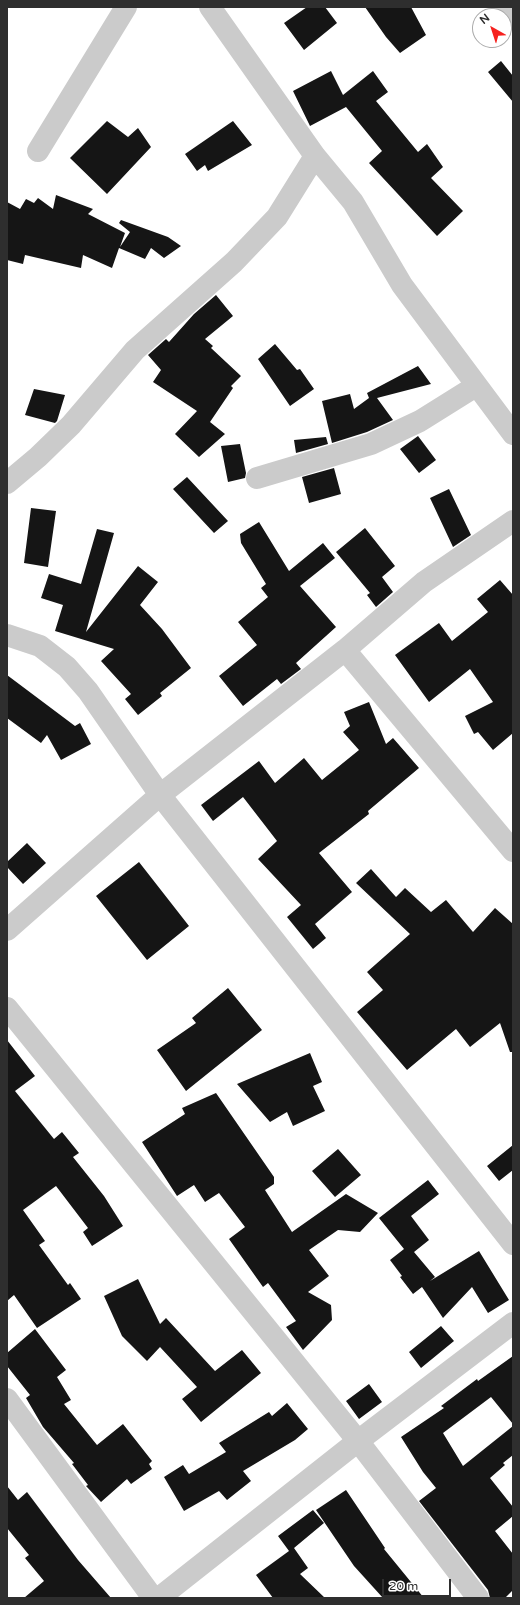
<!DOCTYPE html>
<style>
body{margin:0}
#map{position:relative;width:520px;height:1605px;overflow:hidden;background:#fff;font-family:"Varela Round",sans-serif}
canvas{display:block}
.frame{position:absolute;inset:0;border:8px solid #2e2e2e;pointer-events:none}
.north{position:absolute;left:472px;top:8px;width:40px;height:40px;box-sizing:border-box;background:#fff;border:1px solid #ababab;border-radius:50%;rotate:321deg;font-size:11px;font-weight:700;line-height:16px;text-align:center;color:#2e2e2e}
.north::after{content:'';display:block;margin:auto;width:14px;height:18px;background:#f6221f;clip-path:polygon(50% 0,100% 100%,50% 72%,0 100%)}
.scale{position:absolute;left:382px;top:1579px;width:69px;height:18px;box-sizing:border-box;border:2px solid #2e2e2e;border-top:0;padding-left:5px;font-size:12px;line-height:14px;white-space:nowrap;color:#2e2e2e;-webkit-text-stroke:3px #fff;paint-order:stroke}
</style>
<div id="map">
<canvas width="520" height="1605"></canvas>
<div class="frame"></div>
<div class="north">N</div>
<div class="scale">20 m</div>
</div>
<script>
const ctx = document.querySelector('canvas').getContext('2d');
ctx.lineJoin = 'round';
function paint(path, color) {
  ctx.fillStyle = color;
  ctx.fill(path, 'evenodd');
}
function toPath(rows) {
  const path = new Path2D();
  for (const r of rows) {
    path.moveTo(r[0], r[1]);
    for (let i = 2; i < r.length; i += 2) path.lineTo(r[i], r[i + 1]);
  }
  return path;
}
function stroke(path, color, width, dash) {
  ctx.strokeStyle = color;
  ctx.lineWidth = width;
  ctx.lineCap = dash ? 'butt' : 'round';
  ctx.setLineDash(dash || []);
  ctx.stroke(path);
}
const building = toPath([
 [307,7,325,7,337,23,304,50,284,23],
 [365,7,411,7,426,35,400,53,386,37],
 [501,61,513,76,513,102,488,72],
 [331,71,343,95,373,71,388,92,376,101,418,152,427,144,443,167,431,178,463,211,437,236,369,163,382,151,346,107,310,126,293,91],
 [107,121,128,137,138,128,151,147,107,194,70,158],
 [233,121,252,145,208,171,205,165,197,171,185,154],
 [56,195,93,209,88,214,125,233,120,247,130,232,119,223,121,220,168,237,181,246,164,258,151,248,145,259,119,248,112,268,83,255,81,268,25,255,23,264,7,260,7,202,20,209,26,199,34,203,38,198,53,209],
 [216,295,233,316,205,339,213,346,211,348,241,376,231,386,233,388,210,422,225,434,199,457,175,434,197,411,153,382,161,370,148,355,166,339,169,342,194,314],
 [275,344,297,370,300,369,314,389,290,406,258,359],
 [418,366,431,384,377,398,393,420,367,432,332,443,322,401,350,394,354,409,369,398,367,393],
 [34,389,65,395,57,421,55,423,25,415],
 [418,436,436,460,419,473,400,449],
 [326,437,328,444,296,453,294,440],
 [240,444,246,473,245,478,228,482,221,446],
 [334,468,341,494,309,503,302,477],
 [187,477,228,521,214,533,173,489],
 [449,489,471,535,453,547,430,498],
 [31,508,56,511,48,567,24,563],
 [259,522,289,571,323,543,335,558,300,586,336,627,296,663,301,669,281,684,277,679,243,706,219,676,257,645,238,622,268,597,261,588,266,584,241,543,240,534],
 [365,528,395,566,382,577,393,592,376,607,367,595,370,593,336,552],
 [97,529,114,533,86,632,138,566,158,582,140,605,162,629,191,668,160,693,162,696,138,715,125,699,131,694,101,661,114,649,55,631,63,605,41,598,49,574,81,584],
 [500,580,513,595,513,733,493,750,478,732,474,734,465,716,493,702,470,669,429,702,395,655,439,623,452,641,488,612,477,599],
 [7,675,75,726,80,723,91,744,61,760,47,735,41,743,7,718],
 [369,702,386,744,393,738,419,768,368,811,369,814,319,853,352,892,315,924,326,938,313,949,287,917,301,905,258,859,277,841,243,797,213,821,201,805,259,761,275,783,304,758,322,780,359,750,343,732,350,726,344,712],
 [27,843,46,863,23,884,7,867,7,862],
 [139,862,189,926,147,960,96,896],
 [371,869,396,897,405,888,431,912,446,900,473,932,495,908,513,924,513,1052,510,1052,500,1023,470,1047,456,1029,407,1070,357,1012,383,990,367,972,410,934,356,883],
 [228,988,262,1030,186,1091,157,1050,196,1023,192,1018],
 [7,1040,35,1076,15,1091,54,1139,62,1132,79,1153,73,1157,104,1196,123,1226,92,1246,83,1232,88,1228,56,1186,23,1210,45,1241,39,1245,68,1285,70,1283,81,1299,37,1328,14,1295,7,1301],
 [310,1053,322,1082,313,1086,325,1111,293,1126,287,1112,270,1122,237,1084],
 [216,1093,274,1177,274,1184,265,1190,292,1232,346,1194,378,1213,360,1232,338,1230,309,1250,329,1276,308,1292,331,1305,332,1320,303,1350,286,1327,296,1321,268,1283,263,1287,229,1239,245,1227,219,1193,205,1202,194,1185,177,1196,142,1142,185,1114,182,1108],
 [513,1145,513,1170,499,1181,487,1166],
 [338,1149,361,1175,335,1197,312,1171],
 [428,1180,439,1194,411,1216,429,1240,414,1252,435,1277,430,1281,479,1251,509,1300,488,1313,472,1287,443,1318,422,1287,413,1294,400,1277,402,1276,390,1260,404,1249,379,1218],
 [138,1279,160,1324,166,1318,215,1371,242,1350,261,1373,201,1422,182,1399,197,1387,160,1347,147,1361,122,1336,104,1296],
 [441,1326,454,1341,421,1368,409,1352],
 [35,1329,66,1370,57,1377,71,1400,64,1404,97,1445,123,1424,152,1461,149,1464,152,1469,131,1484,127,1479,101,1502,86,1486,88,1485,72,1464,74,1463,43,1427,26,1398,30,1395,7,1366,7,1353],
 [513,1356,513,1424,491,1397,443,1433,463,1466,513,1426,513,1455,503,1463,505,1465,490,1478,513,1507,513,1516,495,1531,513,1554,513,1590,505,1598,490,1598,488,1590,419,1501,436,1488,423,1472,401,1437,444,1408,441,1406,477,1379,478,1381],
 [369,1384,382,1402,359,1419,346,1401],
 [287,1403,308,1429,295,1440,243,1471,251,1481,227,1500,219,1491,184,1511,164,1477,183,1465,189,1474,226,1452,219,1443,269,1412,272,1416],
 [7,1486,18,1500,27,1492,78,1560,111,1598,24,1598,44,1581,25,1558,29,1555,7,1528],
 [346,1490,385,1548,384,1549,424,1598,383,1598,354,1566,316,1510],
 [313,1510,324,1523,294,1548,308,1568,300,1574,325,1598,273,1598,256,1575,289,1551,278,1536]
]);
const minor = toPath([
 [210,7,315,156,353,202,402,285,513,434],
 [503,7,513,19],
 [38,151,126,7],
 [257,478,371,444,420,421,476,386],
 [7,483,38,457,71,425,135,350,234,262,277,217,315,156],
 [7,635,40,646,67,667,88,691,160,795,513,1244],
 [345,650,513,851],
 [7,930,160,795,345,650,424,582,513,521],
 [7,1008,358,1441,478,1598],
 [7,1399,153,1598],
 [159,1598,358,1441,513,1323]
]);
paint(building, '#151515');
stroke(minor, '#cbcbcb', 22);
</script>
